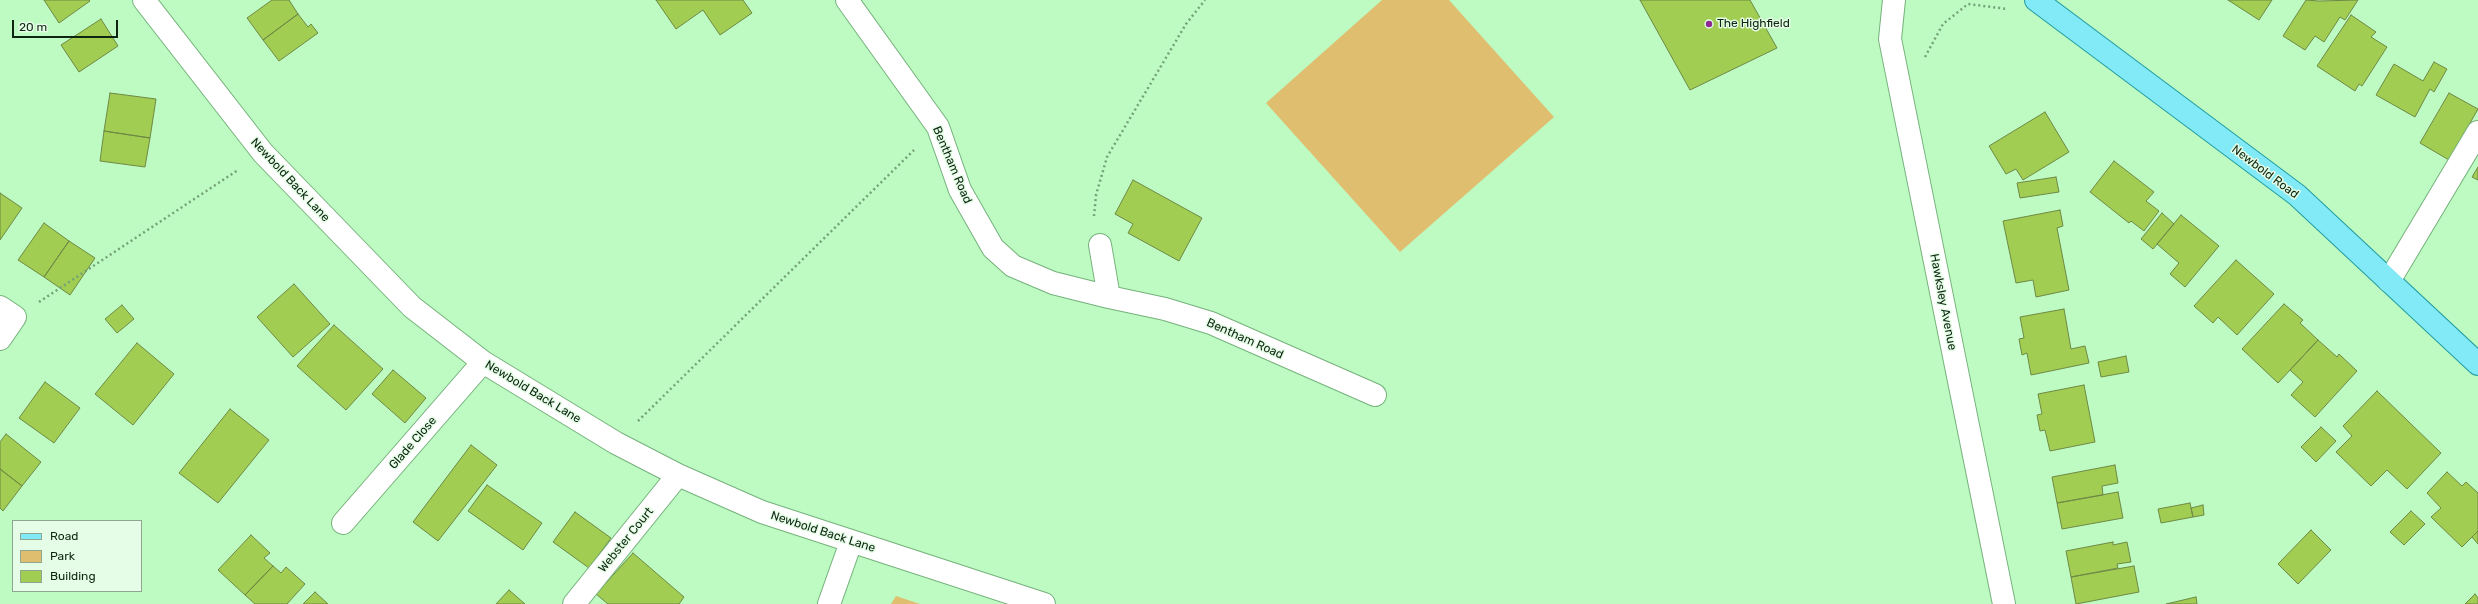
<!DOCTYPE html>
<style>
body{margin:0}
#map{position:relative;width:2478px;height:604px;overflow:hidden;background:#bdfbc2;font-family:Rubik,sans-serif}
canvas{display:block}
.legend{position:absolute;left:12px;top:520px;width:130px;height:72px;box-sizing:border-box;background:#e5fde6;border:1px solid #8fa791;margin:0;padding:5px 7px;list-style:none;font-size:12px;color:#0d2611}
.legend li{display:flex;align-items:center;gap:8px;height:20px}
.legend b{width:20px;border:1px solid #8fa791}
.scale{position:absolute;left:12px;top:20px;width:106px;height:18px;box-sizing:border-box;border:2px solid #0d2611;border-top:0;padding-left:5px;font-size:12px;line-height:14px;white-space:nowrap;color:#0d2611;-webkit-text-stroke:3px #e5fde6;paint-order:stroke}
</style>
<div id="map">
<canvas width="2478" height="604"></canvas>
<ul class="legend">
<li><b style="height:5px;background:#81eaf6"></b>Road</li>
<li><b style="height:11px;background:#e0be70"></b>Park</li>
<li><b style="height:11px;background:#a0cd52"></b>Building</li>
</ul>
<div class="scale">20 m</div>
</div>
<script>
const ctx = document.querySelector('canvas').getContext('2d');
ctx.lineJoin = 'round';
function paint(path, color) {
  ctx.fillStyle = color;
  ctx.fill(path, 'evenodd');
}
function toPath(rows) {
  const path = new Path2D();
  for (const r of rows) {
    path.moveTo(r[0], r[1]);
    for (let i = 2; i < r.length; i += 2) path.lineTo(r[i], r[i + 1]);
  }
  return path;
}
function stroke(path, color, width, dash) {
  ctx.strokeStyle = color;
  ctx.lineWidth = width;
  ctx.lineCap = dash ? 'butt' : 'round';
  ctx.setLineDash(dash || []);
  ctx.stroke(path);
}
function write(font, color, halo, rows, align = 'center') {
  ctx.font = font + ' Rubik,sans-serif';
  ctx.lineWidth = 3;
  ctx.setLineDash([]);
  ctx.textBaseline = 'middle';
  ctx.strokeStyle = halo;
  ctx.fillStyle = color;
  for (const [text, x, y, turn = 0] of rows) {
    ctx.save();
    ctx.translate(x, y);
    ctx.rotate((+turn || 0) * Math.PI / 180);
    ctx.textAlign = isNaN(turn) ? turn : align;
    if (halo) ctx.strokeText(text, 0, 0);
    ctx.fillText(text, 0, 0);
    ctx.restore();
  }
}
const green = toPath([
 [1382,0,1449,0,1554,117,1400,252,1266,103],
 [896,596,920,604,891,604]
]);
const building = toPath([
 [44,0,89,0,90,1,59,23,44,0],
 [272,0,289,0,298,14,263,40,247,18,272,0],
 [656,0,743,0,752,13,720,35,703,10,676,29,656,0],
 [1640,0,1750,0,1777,48,1690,90,1640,0],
 [2228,0,2272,0,2259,20,2228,0],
 [2306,0,2319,1,2358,0,2345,20,2340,17,2324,42,2315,36,2305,50,2283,36,2306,0],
 [298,14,308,27,311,24,318,33,279,61,263,40,298,14],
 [2351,15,2376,32,2371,37,2387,47,2362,86,2359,84,2355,91,2317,66,2351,15],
 [101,19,118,46,79,72,61,45,101,19],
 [2434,62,2447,69,2434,92,2430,89,2415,117,2376,95,2394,64,2423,81,2434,62],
 [110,93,156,99,150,138,104,131,110,93],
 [2449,93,2478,109,2449,160,2420,143,2449,93],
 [2045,112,2069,152,2023,180,2016,169,2006,174,1989,146,2045,112],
 [104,131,150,138,145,167,100,161,104,131],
 [2114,161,2154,192,2146,201,2159,211,2144,231,2131,221,2129,223,2090,192,2114,161],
 [2478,167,2478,180,2472,177,2478,167],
 [2056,177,2059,192,2020,198,2017,183,2056,177],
 [1133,180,1202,218,1179,261,1128,233,1133,224,1115,214,1133,180],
 [0,193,22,208,0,240,0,193],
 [2060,210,2063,226,2057,228,2069,290,2036,297,2033,280,2016,283,2003,221,2060,210],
 [2162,213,2174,224,2153,249,2141,239,2162,213],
 [2181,215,2219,246,2185,287,2170,274,2179,263,2157,244,2181,215],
 [44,223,69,241,44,277,18,260,44,223],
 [69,241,95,258,70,295,44,277,69,241],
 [2236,260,2274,294,2237,335,2218,317,2213,323,2194,306,2236,260],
 [294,284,330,324,293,357,257,317,294,284],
 [2284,304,2303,320,2300,323,2318,340,2278,383,2242,349,2284,304],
 [122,305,134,319,117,333,105,319,122,305],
 [2064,309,2071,349,2085,346,2089,363,2031,375,2027,353,2022,355,2019,339,2024,338,2020,317,2064,309],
 [334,325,383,369,346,410,297,366,334,325],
 [2318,340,2337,357,2339,354,2357,371,2315,417,2291,395,2303,382,2290,370,2318,340],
 [137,343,174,374,133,425,95,394,137,343],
 [2126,356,2129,372,2101,377,2098,362,2126,356],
 [393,370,426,398,405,423,372,394,393,370],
 [45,382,80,408,54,443,19,418,45,382],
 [2084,385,2095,442,2050,451,2045,430,2040,431,2037,415,2042,414,2038,394,2084,385],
 [2377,391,2441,453,2407,489,2387,470,2371,486,2336,452,2352,436,2343,426,2377,391],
 [230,409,269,440,218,503,179,473,230,409],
 [2321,427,2336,441,2316,462,2301,447,2321,427],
 [6,434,41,462,22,486,0,469,0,442,6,434],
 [471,445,497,465,438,541,413,522,471,445],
 [2115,465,2118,483,2102,486,2103,495,2057,503,2052,477,2115,465],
 [0,469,22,486,3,511,0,508,0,469],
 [2447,472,2462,486,2466,482,2478,493,2478,531,2462,547,2431,517,2441,508,2427,493,2447,472],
 [487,485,542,523,523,550,468,511,487,485],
 [2118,492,2123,518,2062,529,2057,503,2118,492],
 [2190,503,2193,517,2161,523,2158,509,2190,503],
 [2203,505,2204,515,2193,517,2191,508,2203,505],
 [2411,511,2425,524,2404,545,2390,532,2411,511],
 [575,512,611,538,589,568,553,542,575,512],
 [2311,530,2331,550,2298,584,2278,564,2311,530],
 [2478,531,2478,544,2472,537,2478,531],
 [251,535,270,553,264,558,273,566,245,595,218,570,251,535],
 [2113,542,2113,545,2127,542,2131,562,2117,564,2118,568,2071,577,2066,551,2113,542],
 [633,553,684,597,679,604,608,604,596,594,633,553],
 [273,566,281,573,286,567,305,584,287,604,255,604,245,595,273,566],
 [2134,566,2139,592,2076,604,2071,577,2134,566],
 [509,590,525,604,496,604,509,590],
 [315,592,328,604,303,604,315,592],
 [2475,594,2478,598,2478,604,2465,604,2475,594],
 [2196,597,2197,604,2166,604,2196,597]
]);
const path = toPath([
 [1925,57,1943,24,1968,4,2008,9],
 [1094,216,1096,195,1107,157,1186,24,1205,0],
 [39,302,238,170],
 [638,421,914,150]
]);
const minor = toPath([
 [144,0,263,153,412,307,483,362,616,443,678,475,762,512,1044,604],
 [847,0,938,127,960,190,993,248,1013,266,1053,283,1109,297,1100,245],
 [1894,0,1890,39,2004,604],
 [2389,281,2478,132],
 [1109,297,1165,309,1211,323,1375,395],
 [0,307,15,317,0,339],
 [343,523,483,362],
 [574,604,678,475],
 [829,604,851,542]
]);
const major = toPath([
 [2036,0,2297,195,2478,364]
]);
const markers = [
 [1709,24,4,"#8e2a91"]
];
const poiNames = [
 ["The Highfield",1717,24]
];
const streetNames = [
 ["Bentham Road",952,165,67],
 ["Newbold Road",2265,172,37],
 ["Newbold Back Lane",290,180,47],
 ["Hawksley Avenue",1943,302,79],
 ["Bentham Road",1245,339,24],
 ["Newbold Back Lane",533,392,31],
 ["Glade Close",413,443,-49],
 ["Newbold Back Lane",823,532,18],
 ["Webster Court",626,540,-51]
];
paint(green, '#e0be70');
paint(building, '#a0cd52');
stroke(building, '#6e8945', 1);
stroke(minor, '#76b17c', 24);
stroke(major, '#229ca2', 24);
stroke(path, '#74a278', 2.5, [2, 3]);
stroke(minor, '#fff', 22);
stroke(major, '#81eaf6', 22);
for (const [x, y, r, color] of markers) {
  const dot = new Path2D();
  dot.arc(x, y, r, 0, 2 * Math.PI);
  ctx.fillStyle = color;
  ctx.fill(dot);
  stroke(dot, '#e5fde6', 1.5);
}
write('12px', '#0d2611', '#e5fde6', poiNames, 'left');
write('12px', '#0d2611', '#e5fde6', streetNames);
</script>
